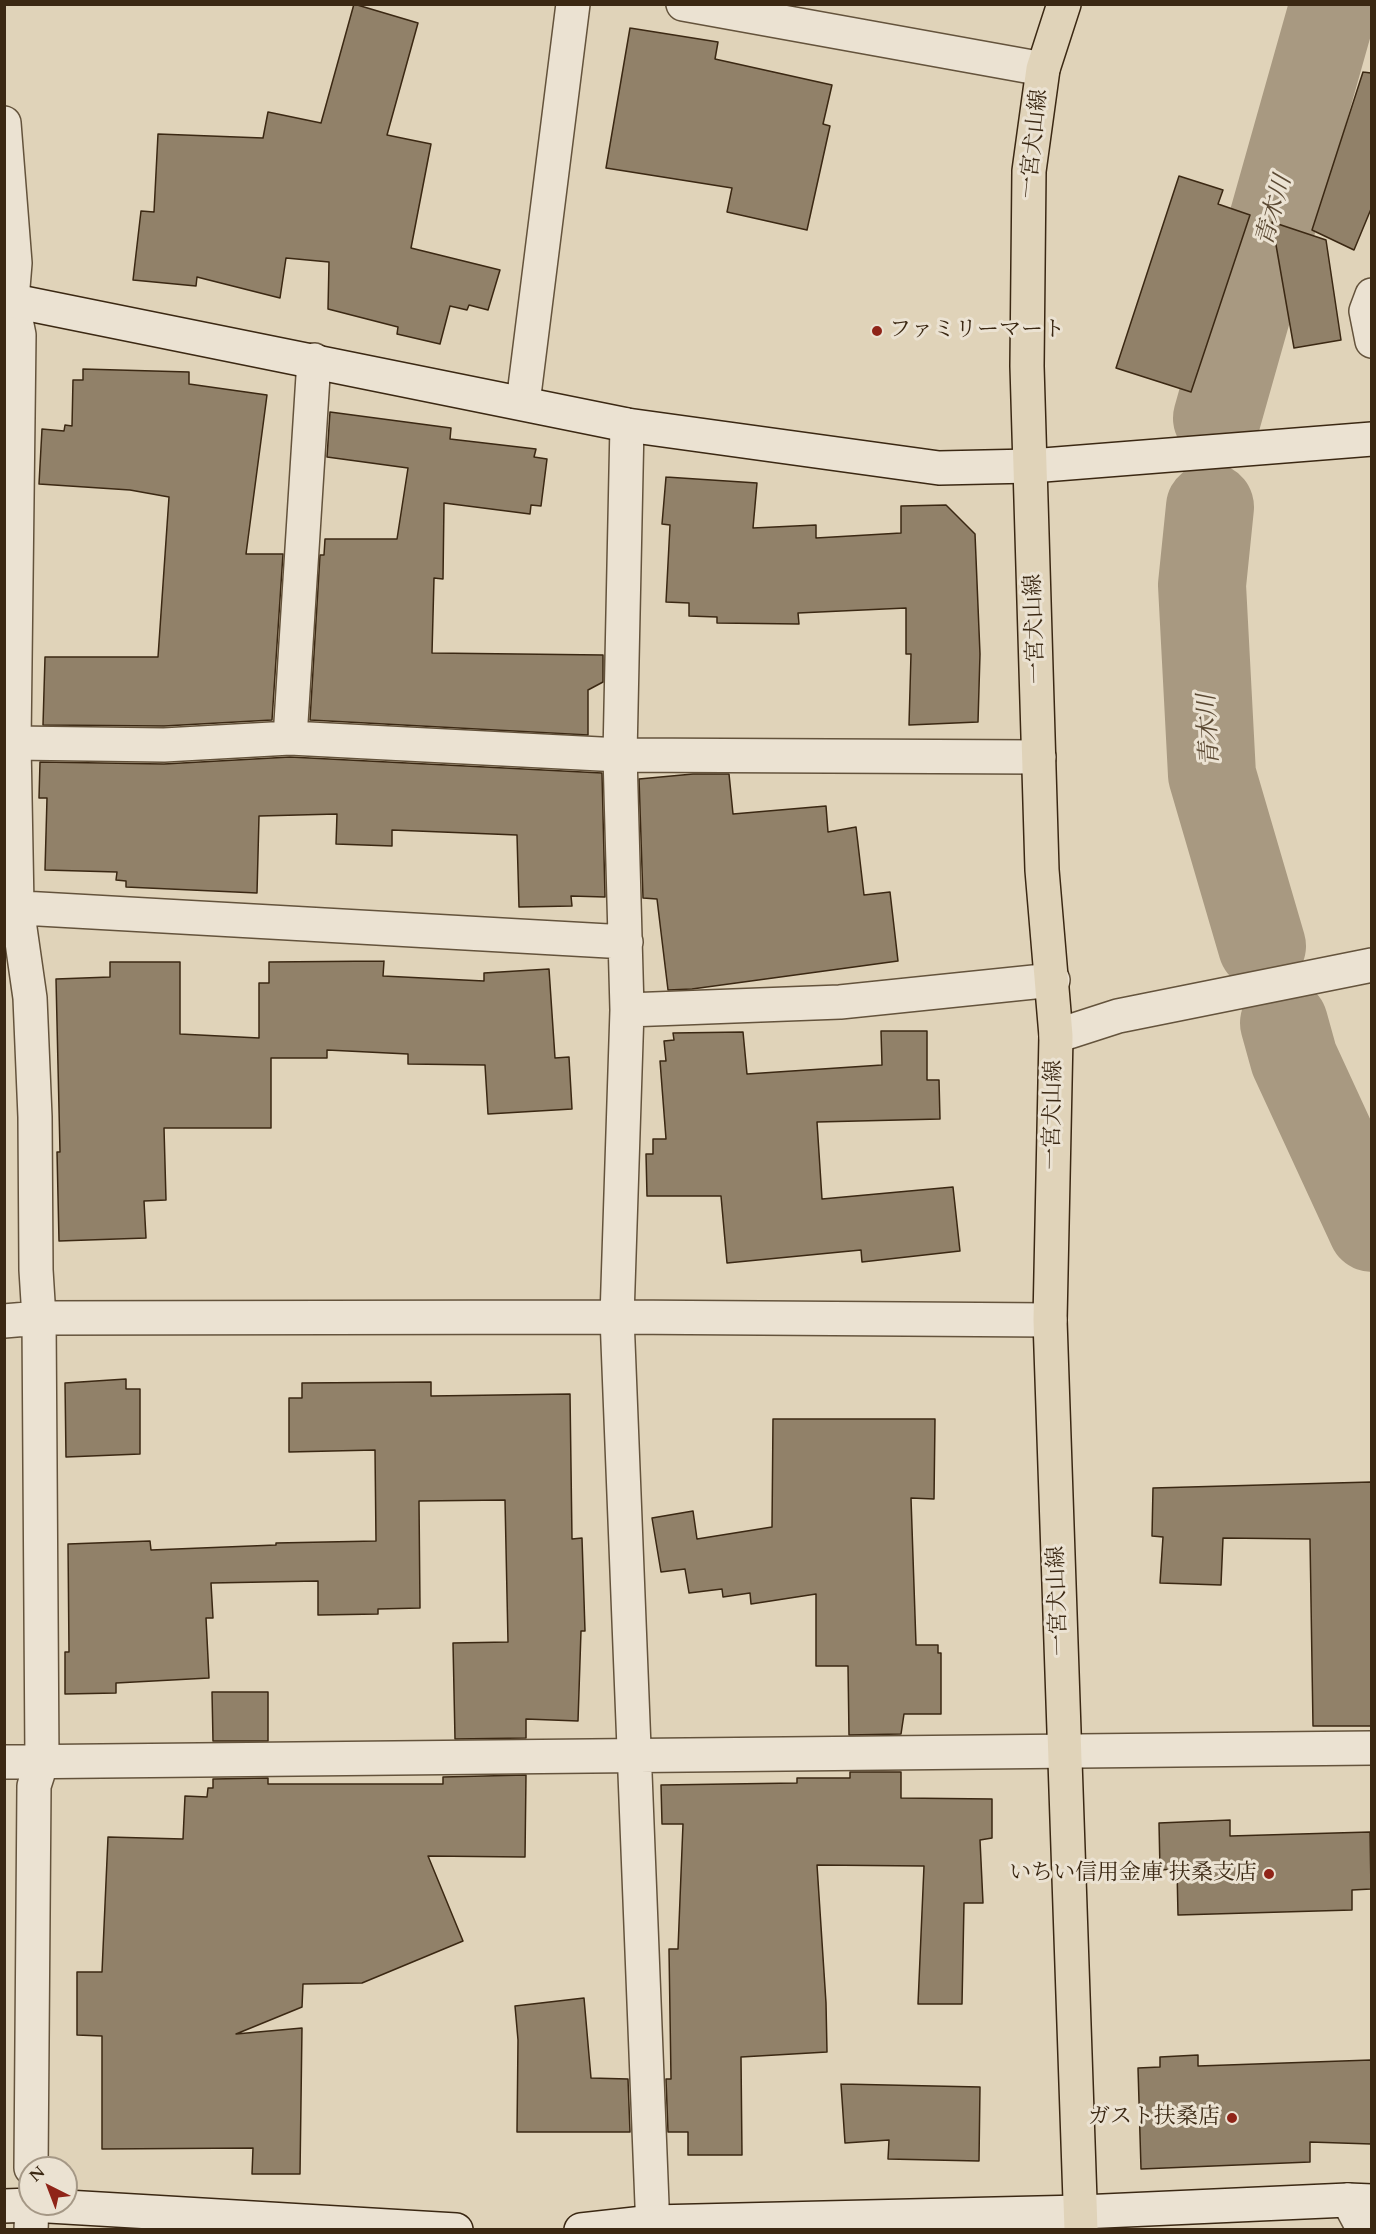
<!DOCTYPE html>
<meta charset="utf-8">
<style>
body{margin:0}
#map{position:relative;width:1376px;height:2234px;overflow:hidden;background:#e0d3b9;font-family:Cardo,serif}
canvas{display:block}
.frame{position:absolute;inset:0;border:6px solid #3b2813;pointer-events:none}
.north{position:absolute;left:18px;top:2156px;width:60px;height:60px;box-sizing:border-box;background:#ebe2d2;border:2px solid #a59886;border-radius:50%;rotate:318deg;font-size:16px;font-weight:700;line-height:24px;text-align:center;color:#3b2813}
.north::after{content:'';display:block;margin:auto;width:21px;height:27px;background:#8f2418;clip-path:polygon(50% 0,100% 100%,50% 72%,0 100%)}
</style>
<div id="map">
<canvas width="1376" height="2234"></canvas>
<div class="frame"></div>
<div class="north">N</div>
</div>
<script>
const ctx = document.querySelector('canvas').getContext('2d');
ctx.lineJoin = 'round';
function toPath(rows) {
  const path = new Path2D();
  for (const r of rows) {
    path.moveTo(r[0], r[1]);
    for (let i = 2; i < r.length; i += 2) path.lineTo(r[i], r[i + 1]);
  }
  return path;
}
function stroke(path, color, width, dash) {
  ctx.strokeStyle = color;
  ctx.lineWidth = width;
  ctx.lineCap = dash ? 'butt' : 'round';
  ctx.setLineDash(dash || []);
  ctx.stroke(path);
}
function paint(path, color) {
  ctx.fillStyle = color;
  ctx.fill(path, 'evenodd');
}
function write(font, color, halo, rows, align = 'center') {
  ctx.font = font + ' Cardo,"Noto Serif JP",serif';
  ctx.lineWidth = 6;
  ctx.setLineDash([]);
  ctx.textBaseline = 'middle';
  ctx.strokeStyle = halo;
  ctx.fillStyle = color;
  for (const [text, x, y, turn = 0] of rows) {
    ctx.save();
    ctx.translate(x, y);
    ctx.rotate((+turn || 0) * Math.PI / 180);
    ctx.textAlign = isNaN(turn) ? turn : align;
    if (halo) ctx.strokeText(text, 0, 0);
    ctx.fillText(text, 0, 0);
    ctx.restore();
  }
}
const river = toPath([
 [1217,418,1334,4],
 [1210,507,1202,585,1212,775,1262,946],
 [1284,1023,1294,1059,1372,1228]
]);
const building = toPath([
 [354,4,418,23,387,135,431,144,411,248,500,270,488,310,469,305,467,310,450,306,440,344,397,334,398,327,328,309,329,262,286,258,280,298,197,277,196,286,133,280,141,211,154,212,158,134,263,138,268,112,321,123,354,4],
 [630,28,718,42,715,59,832,85,823,124,830,126,807,230,727,212,732,188,606,168,630,28],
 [1363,72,1371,73,1371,209,1354,250,1312,230,1363,72],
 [1179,176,1223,190,1218,204,1250,215,1191,392,1116,368,1179,176],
 [1272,222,1326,240,1341,340,1294,348,1272,222],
 [83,369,189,372,189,384,267,395,246,554,283,554,272,720,164,726,43,725,45,657,158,657,169,497,130,490,39,484,42,429,64,431,65,425,72,426,73,380,83,380,83,369],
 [330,412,451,428,450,439,536,449,534,457,547,459,541,506,531,505,530,514,444,503,443,579,434,578,432,653,603,655,603,682,588,690,588,735,310,720,320,555,324,555,325,539,397,539,408,468,327,457,330,412],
 [666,477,757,483,753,528,816,525,816,538,901,533,901,506,946,505,975,534,980,654,978,722,909,725,911,654,906,654,906,608,798,613,799,624,717,623,717,617,689,616,689,603,666,602,670,525,662,524,666,477],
 [290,757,602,773,605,897,571,896,572,906,519,907,517,835,392,830,392,846,336,844,337,814,259,816,257,893,126,887,126,881,116,880,117,872,45,870,47,798,39,798,40,762,164,764,290,757],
 [693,774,729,774,733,814,826,806,828,832,856,827,864,895,890,892,898,961,692,989,668,990,657,899,643,898,639,779,693,774],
 [384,961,383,976,484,981,484,973,549,969,555,1058,569,1057,572,1109,488,1114,485,1065,408,1064,408,1054,327,1050,327,1058,271,1058,271,1128,164,1128,166,1200,144,1201,146,1238,59,1241,57,1152,60,1152,56,979,110,977,110,962,180,962,180,1034,259,1038,259,983,269,983,269,962,384,961],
 [881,1031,927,1031,927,1080,939,1080,940,1119,817,1122,822,1199,953,1187,960,1251,862,1262,861,1250,727,1263,721,1196,647,1196,646,1154,653,1154,653,1139,666,1139,660,1061,666,1061,664,1041,674,1040,673,1033,743,1032,747,1074,882,1065,881,1031],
 [126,1379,126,1389,140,1389,140,1454,66,1457,65,1383,126,1379],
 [431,1382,431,1396,570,1394,572,1539,582,1538,585,1631,581,1631,578,1721,526,1719,526,1738,455,1739,453,1643,508,1642,505,1500,419,1501,420,1608,378,1609,378,1614,318,1615,318,1581,211,1583,213,1618,206,1618,209,1678,116,1683,116,1693,65,1694,65,1652,69,1652,68,1544,150,1541,151,1550,276,1545,276,1543,376,1541,375,1450,289,1452,289,1398,302,1398,302,1383,431,1382],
 [773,1419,935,1419,934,1499,911,1498,916,1645,938,1645,938,1653,941,1653,941,1714,904,1714,901,1734,849,1735,848,1666,816,1666,816,1594,751,1604,750,1593,723,1597,722,1589,689,1593,685,1569,661,1572,652,1518,693,1511,697,1539,772,1527,773,1419],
 [1371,1482,1371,1726,1313,1726,1310,1539,1223,1538,1221,1585,1160,1583,1163,1537,1152,1536,1153,1488,1371,1482],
 [212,1692,268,1692,268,1741,213,1741,212,1692],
 [850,1772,901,1772,901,1798,992,1799,992,1838,980,1840,983,1903,964,1903,962,2004,918,2004,924,1866,817,1865,826,2003,827,2052,741,2057,742,2155,688,2155,688,2132,668,2132,666,2079,671,2079,669,1949,678,1949,683,1824,662,1824,661,1785,797,1783,797,1778,850,1778,850,1772],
 [526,1775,525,1857,428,1856,463,1941,362,1983,303,1984,302,2007,236,2034,302,2028,300,2174,252,2174,253,2148,102,2149,102,2036,77,2035,77,1972,102,1972,108,1837,183,1839,185,1796,207,1797,208,1788,213,1788,213,1779,268,1778,268,1784,443,1784,443,1777,526,1775],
 [1230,1820,1230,1836,1370,1832,1371,1889,1352,1890,1352,1910,1178,1915,1177,1869,1160,1870,1159,1823,1230,1820],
 [584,1998,591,2078,628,2079,630,2132,517,2132,518,2040,515,2006,584,1998],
 [1198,2055,1198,2066,1371,2060,1371,2144,1310,2142,1310,2162,1141,2169,1138,2068,1160,2067,1160,2057,1198,2055],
 [841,2084,980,2087,979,2161,888,2159,889,2140,845,2143,841,2084]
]);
const street = toPath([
 [683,4,1043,69],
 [4,123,15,263,12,300,19,335,14,743,17,907,30,998,35,1117,36,1270,39,1318,42,1761,34,1786,31,2168],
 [1372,295,1366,311,1372,341],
 [523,403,573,4],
 [627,425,620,755,627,1010,617,1317,653,2230],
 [290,738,314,360],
 [14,743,164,745,290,738,620,755,1039,757],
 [4,907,626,942],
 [627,1010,840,1002,1053,980],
 [1056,1036,1118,1016,1372,965],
 [4,1321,39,1318,617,1317,1050,1320],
 [4,1762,1372,1748],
 [1348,2200,1364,2230],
 [31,2230,32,2204]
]);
const secondary = toPath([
 [4,299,627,425,939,468,1031,466,1372,439],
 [4,2206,32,2205,456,2230],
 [581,2230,653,2222,1081,2212,1348,2200,1372,2201]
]);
const primary = toPath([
 [1064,4,1043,69,1029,171,1027,366,1042,870,1056,1036,1050,1320,1081,2230]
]);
const markers = [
 [877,331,6,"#8f2418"],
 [1269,1874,6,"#8f2418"],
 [1232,2118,6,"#8f2418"]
];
const streetNames = [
 ["一宮犬山線",1035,144,-84],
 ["一宮犬山線",1036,629,-92],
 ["一宮犬山線",1054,1115,-89],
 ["一宮犬山線",1059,1601,-92]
];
const poiNames = [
 ["ファミリーマート",889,331,"left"],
 ["いちい信用金庫 扶桑支店",1257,1874],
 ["ガスト扶桑店",1220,2118]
];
const waterNames = [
 ["青木川",1275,211,-74],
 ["青木川",1210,730,-93]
];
stroke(river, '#a89981', 88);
paint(building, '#918169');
stroke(building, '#3b2813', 1.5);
stroke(street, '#64533c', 36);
stroke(secondary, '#3b2813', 36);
stroke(primary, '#3b2813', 36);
stroke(street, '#ebe2d2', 33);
stroke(secondary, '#ebe2d2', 33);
stroke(primary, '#e0d3b9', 33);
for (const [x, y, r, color] of markers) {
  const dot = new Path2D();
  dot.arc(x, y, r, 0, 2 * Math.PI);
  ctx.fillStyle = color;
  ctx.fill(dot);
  stroke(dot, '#ebe2d2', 2);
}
write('22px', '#3b2813', '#ebe2d2', streetNames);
write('22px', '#3b2813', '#ebe2d2', poiNames, 'right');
write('italic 24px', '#5c4a34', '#ebe2d2', waterNames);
</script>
